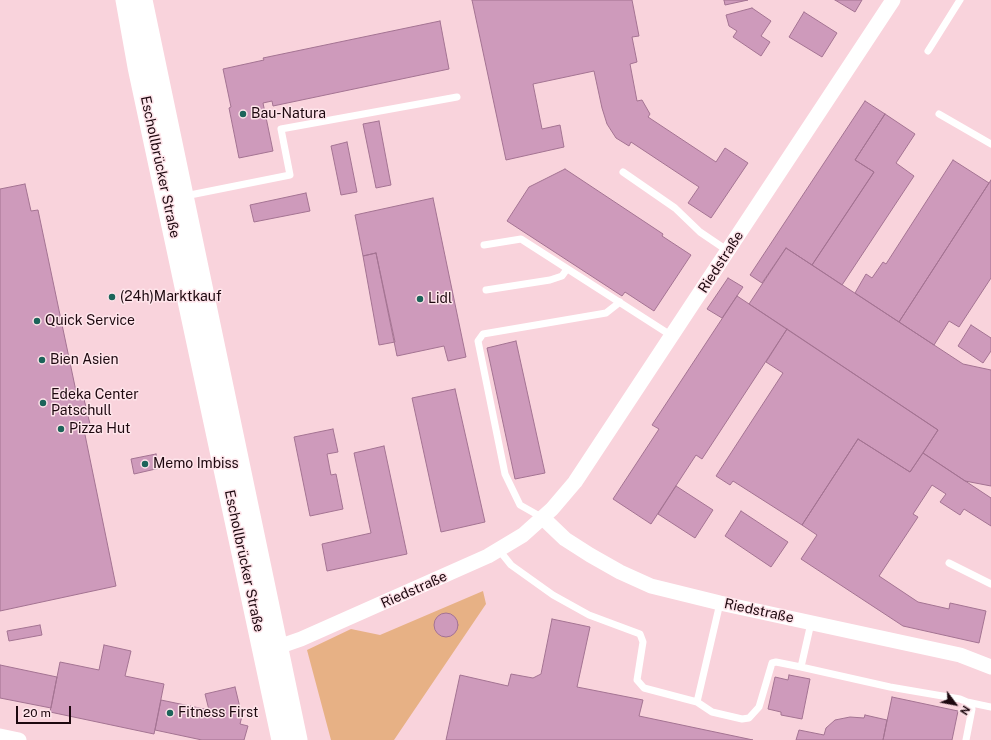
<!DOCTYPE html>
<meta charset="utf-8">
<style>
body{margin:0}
#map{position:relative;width:991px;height:740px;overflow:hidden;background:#f9d3dc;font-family:"Public Sans",sans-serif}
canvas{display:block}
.north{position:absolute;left:935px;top:684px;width:40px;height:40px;-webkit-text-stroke:3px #fee4ea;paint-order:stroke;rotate:122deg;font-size:11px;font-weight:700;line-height:16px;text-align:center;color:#1d080f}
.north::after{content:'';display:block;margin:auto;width:14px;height:18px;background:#1d080f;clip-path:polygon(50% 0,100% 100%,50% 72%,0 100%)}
.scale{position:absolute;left:16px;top:706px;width:55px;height:18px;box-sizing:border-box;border:2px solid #1d080f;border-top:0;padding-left:5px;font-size:12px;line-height:14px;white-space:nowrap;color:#1d080f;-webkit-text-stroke:3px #fee4ea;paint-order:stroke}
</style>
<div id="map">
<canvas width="991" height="740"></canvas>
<div class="north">N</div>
<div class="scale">20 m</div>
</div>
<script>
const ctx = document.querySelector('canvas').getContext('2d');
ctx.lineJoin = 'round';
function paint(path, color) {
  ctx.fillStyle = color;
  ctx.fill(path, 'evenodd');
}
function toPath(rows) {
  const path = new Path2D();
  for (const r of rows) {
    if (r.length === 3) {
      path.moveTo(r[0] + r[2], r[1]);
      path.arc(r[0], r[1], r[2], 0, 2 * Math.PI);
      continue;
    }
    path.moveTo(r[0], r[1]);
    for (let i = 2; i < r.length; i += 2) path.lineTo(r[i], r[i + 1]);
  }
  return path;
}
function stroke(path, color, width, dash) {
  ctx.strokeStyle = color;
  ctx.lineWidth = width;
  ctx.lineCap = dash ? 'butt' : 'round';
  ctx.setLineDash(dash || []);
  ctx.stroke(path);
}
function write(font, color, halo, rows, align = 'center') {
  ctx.font = font + ' "Public Sans",sans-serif';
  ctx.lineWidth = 3;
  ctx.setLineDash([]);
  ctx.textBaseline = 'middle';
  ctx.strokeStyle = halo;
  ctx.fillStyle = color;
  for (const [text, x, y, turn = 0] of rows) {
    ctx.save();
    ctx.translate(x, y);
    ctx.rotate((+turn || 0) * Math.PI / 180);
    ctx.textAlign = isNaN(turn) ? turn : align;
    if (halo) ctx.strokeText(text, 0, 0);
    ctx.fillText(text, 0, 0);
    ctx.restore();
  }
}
const green = toPath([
 [483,591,486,604,394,740,331,740,307,650,351,629,380,635]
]);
const building = toPath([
 [472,0,632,0,639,36,632,37,637,62,630,64,637,101,642,100,650,114,648,117,716,162,725,148,748,163,711,218,688,203,699,187,631,142,629,146,616,138,607,124,602,108,594,71,533,84,542,129,560,125,564,147,506,160,472,0],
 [724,0,748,0,725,5,724,0],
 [835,0,862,0,855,12,835,0],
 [752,8,771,21,761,36,770,42,761,56,733,37,737,31,729,26,726,15,752,8],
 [804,12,837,33,822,57,789,37,804,12],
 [440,21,449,69,273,106,272,101,263,103,273,151,239,158,229,108,231,107,223,69,264,60,263,58,440,21],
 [865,101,885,114,855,160,874,172,812,265,786,248,762,283,750,275,865,101],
 [885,114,915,134,896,163,914,176,842,285,812,265,874,172,855,160,885,114],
 [379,121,391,185,376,188,363,124,379,121],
 [347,142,357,192,341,195,331,146,347,142],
 [953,160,989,183,899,322,855,293,866,274,872,278,883,262,886,264,953,160],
 [565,169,663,234,662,236,691,255,654,311,625,292,622,296,507,221,529,187,565,169],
 [991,180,991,278,959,327,949,321,934,345,899,322,991,180],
 [25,184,31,211,38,210,77,396,83,395,90,424,83,425,116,586,0,611,0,189,25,184],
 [306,193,310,211,254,222,250,205,306,193],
 [433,198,466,357,448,361,444,346,397,356,376,253,363,256,355,215,433,198],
 [786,248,963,364,991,370,991,486,965,481,923,453,938,430,749,304,786,248],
 [376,253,395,342,379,345,363,256,376,253],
 [728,278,743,287,722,318,707,309,728,278],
 [737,296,787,329,702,459,696,455,651,524,613,499,659,429,652,425,737,296],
 [971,325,991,338,991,351,983,363,958,346,971,325],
 [787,329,938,430,910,472,858,439,802,525,733,481,730,485,716,476,783,373,766,362,787,329],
 [516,341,545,473,515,479,487,348,516,341],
 [455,389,485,522,441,532,412,398,455,389],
 [333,429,338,452,327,454,331,475,336,474,343,509,310,516,294,437,333,429],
 [858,439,910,472,923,453,991,498,991,526,964,509,960,515,940,502,946,494,932,485,913,514,918,517,879,576,918,602,949,609,950,603,986,611,979,643,903,626,801,559,817,535,802,525,858,439],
 [384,446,407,554,327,571,322,544,371,533,354,453,384,446],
 [156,454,160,468,134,474,131,459,156,454],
 [676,486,713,510,695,538,658,514,676,486],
 [741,511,788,542,771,567,725,536,741,511],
 [446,625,12],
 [552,619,590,627,577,687,643,700,639,716,753,740,446,740,460,675,508,686,511,674,533,678,541,674,552,619],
 [40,625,42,635,9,641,7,631,40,625],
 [104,645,131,651,125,676,164,684,154,734,50,712,60,662,99,670,104,645],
 [0,665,57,677,51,708,0,698,0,665],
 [789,675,810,679,802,719,781,715,781,712,768,709,775,677,788,680,789,675],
 [235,687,242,716,240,724,248,726,244,740,202,740,155,730,161,700,209,710,205,694,235,687],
 [892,697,958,711,952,740,883,740,892,697],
 [865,715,887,720,883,740,796,740,799,730,824,735,826,728,835,720,850,717,864,718,865,715]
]);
const service = toPath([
 [928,51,960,0],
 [939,114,991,144],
 [623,172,675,208,700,232,728,251],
 [185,196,290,175,281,129,457,97],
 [484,245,521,239,672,336],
 [486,290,550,280,562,276,567,269],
 [543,518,520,505,505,474,478,341,483,334,606,313,620,302],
 [499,550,511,565,553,595,589,615,640,634,643,642,637,680,644,688,697,702,720,603],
 [949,563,991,584],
 [801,667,890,687,960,699,967,702,972,709,966,740],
 [697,702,712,712,742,719,749,718,759,707,772,663,776,662,801,667,811,623],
 [967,702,991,707]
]);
const minor = toPath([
 [543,518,565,539,590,555,620,572,651,586,720,603,960,655,991,667],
 [278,647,301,639,488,556,523,535,552,509,575,482,893,0],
 [0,736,19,740]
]);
const secondary = toPath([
 [126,0,138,67,282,740],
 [142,0,297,740]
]);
const markers = [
 [243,114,4,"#1c645a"],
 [112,297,4,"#1c645a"],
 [420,299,4,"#1c645a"],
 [37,321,4,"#1c645a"],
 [42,360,4,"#1c645a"],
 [43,403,4,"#1c645a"],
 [61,429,4,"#1c645a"],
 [145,464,4,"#1c645a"],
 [170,713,4,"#1c645a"]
];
const poiNames = [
 ["Bau-Natura",251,114],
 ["(24h)Marktkauf",120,297],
 ["Lidl",428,299],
 ["Quick Service",45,321],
 ["Bien Asien",50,360],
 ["Edeka Center",51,395],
 ["Patschull",51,411],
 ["Pizza Hut",69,429],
 ["Memo Imbiss",153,464],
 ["Fitness First",178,713]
];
const streetNames = [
 ["Eschollbrücker Straße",160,167,78],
 ["Riedstraße",721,262,-57],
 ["Eschollbrücker Straße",244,561,78],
 ["Riedstraße",414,590,-24],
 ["Riedstraße",759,611,12]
];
paint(green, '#e7b185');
paint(building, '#ce9abb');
stroke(building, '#a47392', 1);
stroke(service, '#fff', 7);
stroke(minor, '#fff', 15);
stroke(secondary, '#fff', 21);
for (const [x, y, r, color] of markers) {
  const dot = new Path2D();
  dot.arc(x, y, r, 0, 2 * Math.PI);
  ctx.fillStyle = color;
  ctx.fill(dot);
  stroke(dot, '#fee4ea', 1.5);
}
write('14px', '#1d080f', '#fee4ea', poiNames, 'left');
write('14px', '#1d080f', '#fee4ea', streetNames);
</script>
